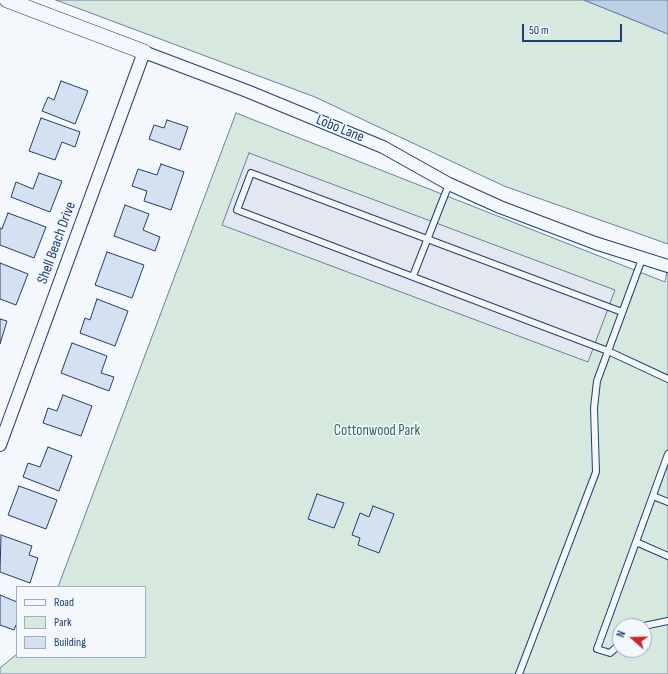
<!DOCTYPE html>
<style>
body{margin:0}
#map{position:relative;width:668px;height:674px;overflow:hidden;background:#f4f7fb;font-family:"Sofia Sans Condensed",sans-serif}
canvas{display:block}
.legend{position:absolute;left:16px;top:586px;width:130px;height:72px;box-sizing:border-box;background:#f4f7fb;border:1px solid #9eadc5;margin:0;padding:5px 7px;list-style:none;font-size:12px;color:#1d3f73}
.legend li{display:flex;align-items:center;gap:8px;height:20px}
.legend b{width:20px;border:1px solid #9eadc5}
.north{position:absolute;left:612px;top:618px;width:40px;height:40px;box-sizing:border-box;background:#f4f7fb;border:1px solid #9eadc5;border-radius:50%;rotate:290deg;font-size:11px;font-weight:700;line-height:16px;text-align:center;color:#1d3f73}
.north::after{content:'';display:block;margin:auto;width:14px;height:18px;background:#c62828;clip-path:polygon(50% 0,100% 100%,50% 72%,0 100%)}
.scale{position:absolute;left:522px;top:24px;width:100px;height:18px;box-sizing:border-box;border:2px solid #1d3f73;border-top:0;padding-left:5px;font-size:12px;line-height:14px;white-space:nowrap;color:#1d3f73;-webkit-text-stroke:3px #f4f7fb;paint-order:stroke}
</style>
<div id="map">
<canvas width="668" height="674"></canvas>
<ul class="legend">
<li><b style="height:5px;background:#f4f7fb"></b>Road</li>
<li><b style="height:11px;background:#d7e8df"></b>Park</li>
<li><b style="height:11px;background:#d5e0f0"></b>Building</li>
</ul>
<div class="north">N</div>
<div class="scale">50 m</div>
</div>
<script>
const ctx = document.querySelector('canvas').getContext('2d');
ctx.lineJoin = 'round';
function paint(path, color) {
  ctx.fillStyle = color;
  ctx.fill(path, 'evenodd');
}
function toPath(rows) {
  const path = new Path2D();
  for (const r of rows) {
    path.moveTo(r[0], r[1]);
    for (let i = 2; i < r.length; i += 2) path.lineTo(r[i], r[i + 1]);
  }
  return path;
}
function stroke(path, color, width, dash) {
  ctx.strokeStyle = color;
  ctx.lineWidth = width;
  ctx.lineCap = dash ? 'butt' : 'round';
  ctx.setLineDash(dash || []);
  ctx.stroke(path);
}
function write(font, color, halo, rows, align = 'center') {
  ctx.font = font + ' "Sofia Sans Condensed",sans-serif';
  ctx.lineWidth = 3;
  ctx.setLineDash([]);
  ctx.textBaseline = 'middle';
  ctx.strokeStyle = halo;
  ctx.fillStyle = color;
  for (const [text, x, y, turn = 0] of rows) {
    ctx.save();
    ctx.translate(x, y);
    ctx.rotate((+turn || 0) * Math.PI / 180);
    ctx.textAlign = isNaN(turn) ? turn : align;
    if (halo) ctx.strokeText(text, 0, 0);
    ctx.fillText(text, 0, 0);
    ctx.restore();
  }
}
const green = toPath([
 [56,0,584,0,668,34,668,244,504,186,315,97,56,0],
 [236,113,665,282,668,266,668,674,0,674,0,668,17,654,17,657,145,657,145,587,58,587,236,113],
 [620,626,644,626,644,650,620,650,620,626]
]);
const parking = toPath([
 [249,153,615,290,588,362,222,225,249,153]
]);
const water = toPath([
 [584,0,668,0,668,34,584,0]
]);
const building = toPath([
 [61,81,88,91,75,124,42,111,48,97,54,100,61,81],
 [41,118,80,132,75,147,62,142,55,160,29,151,41,118],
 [167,120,188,127,180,150,149,139,154,125,164,128,167,120],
 [161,164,184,172,171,210,144,201,147,191,132,186,138,169,157,175,161,164],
 [39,173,62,181,50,212,11,197,16,182,33,189,39,173],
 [125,205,149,214,143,230,160,237,155,251,114,236,125,205],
 [8,213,46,227,34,258,0,245,0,228,2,229,8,213],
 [107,252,144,265,132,298,95,285,107,252],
 [0,263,28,274,16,305,0,299,0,263],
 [97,299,128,311,115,346,80,333,85,318,90,320,97,299],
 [0,319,7,321,0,344,0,319],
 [72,343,107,356,101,373,114,377,109,391,61,373,72,343],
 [63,395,92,406,81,436,43,423,48,408,57,411,63,395],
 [48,447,72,456,59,491,23,477,28,463,40,467,48,447],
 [19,486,57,500,46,529,8,515,19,486],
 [317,494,344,503,334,528,308,519,317,494],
 [373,506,394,514,379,553,358,545,360,538,352,535,360,513,369,517,373,506],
 [1,535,32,546,29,555,38,558,30,583,0,572,1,535],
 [0,595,17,602,17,623,14,630,0,625,0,595]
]);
const service = toPath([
 [413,276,449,184],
 [622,312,251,173,237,210,608,351,668,379],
 [653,496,668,502],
 [636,542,668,556],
 [644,626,668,621],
 [620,644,610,653,597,649,668,454],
 [519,674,596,472,594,408,597,381,642,259]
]);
const minor = toPath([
 [0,445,144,52,247,91,383,147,449,184,500,207,595,243,668,266]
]);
const tertiary = toPath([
 [7,0,144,52]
]);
const streetNames = [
 ["Lobo Lane",340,129,22],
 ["Shell Beach Drive",57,243,-70]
];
const parkNames = [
 ["Cottonwood Park",377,431]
];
paint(green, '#d7e8df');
stroke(green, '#687fa3', 1);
paint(parking, '#e3e8f0');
stroke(parking, '#687fa3', 1);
paint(water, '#bed0e5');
stroke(water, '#687fa3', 1);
paint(building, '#d5e0f0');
stroke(building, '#1d3f73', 1);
stroke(service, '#1d3f73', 8);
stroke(minor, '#1d3f73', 14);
stroke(tertiary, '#1d3f73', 16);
stroke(service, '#f4f7fb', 6);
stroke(minor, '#f4f7fb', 12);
stroke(tertiary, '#f4f7fb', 15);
write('15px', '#1d3f73', '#f4f7fb', streetNames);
write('15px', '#2c6c60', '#f4f7fb', parkNames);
</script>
